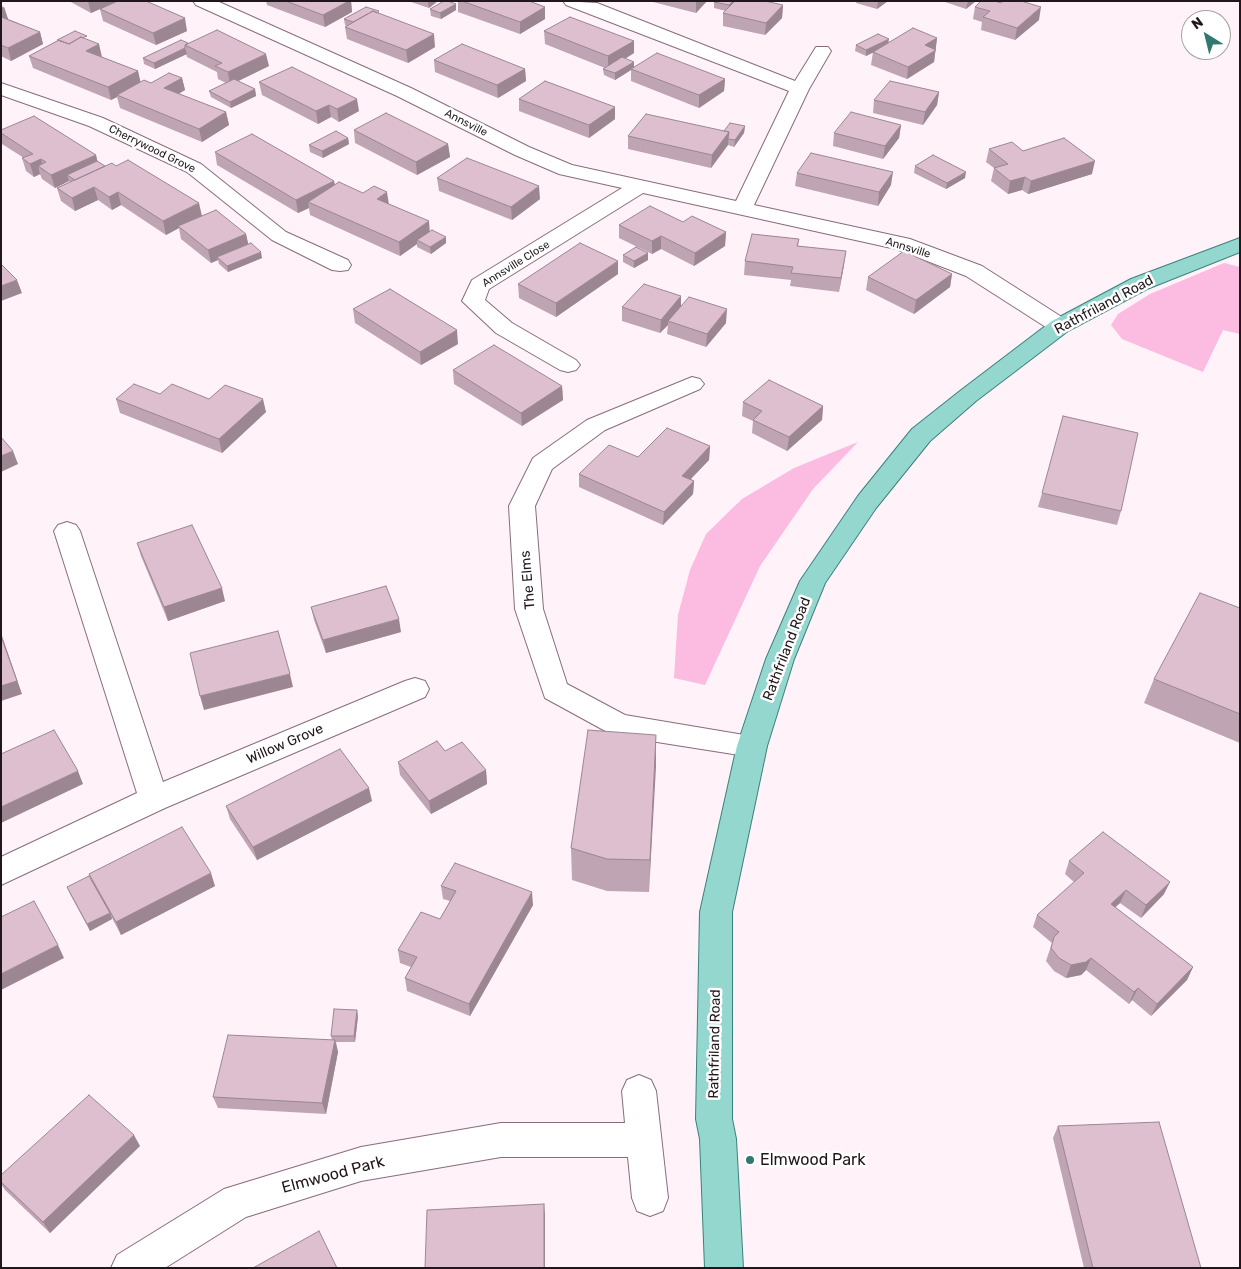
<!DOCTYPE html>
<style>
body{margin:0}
#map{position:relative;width:1241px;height:1269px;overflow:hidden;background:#fff2f9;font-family:Rubik,sans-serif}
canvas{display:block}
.frame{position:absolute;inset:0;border:2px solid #21161c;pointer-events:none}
.north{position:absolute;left:1181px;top:10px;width:50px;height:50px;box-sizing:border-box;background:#fff;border:1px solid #a6a2a4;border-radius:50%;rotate:324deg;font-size:14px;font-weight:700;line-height:20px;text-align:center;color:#21161c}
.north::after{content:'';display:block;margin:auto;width:18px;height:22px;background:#31786f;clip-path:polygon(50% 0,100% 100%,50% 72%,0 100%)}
</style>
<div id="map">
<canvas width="1241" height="1269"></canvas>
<div class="frame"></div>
<div class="north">N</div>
</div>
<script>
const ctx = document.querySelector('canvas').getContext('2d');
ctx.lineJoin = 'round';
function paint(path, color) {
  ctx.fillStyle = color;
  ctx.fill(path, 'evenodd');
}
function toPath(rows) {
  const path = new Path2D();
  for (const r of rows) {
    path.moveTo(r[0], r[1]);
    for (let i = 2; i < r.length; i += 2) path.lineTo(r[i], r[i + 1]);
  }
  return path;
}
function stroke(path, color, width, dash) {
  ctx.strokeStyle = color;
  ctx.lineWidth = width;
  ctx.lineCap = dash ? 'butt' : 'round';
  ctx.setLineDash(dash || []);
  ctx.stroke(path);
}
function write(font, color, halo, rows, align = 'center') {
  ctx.font = font + ' Rubik,sans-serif';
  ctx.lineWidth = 5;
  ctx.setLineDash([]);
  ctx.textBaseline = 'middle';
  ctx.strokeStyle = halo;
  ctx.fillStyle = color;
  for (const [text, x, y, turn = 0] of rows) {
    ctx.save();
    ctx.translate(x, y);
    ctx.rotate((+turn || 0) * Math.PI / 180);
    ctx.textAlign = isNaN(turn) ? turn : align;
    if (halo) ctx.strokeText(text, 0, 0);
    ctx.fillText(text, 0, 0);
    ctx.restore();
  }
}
const green = toPath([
 [1224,263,1240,267,1240,334,1223,330,1203,372,1122,339,1111,325,1118,314,1150,294],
 [858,442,813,489,760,566,705,685,674,678,678,615,690,570,706,534,742,499,794,468]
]);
const street = toPath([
 [193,1,217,1,411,88,529,147,572,165,736,201,789,91,566,5,563,1,597,3,795,81,816,47,828,47,831,51,809,89,754,205,910,239,982,266,1068,321,1071,326,1068,331,1060,333,1052,331,966,276,896,249,643,193,489,289,485,300,512,323,576,360,580,365,576,370,568,372,560,370,496,333,462,301,472,280,622,188,559,174,515,155,397,96,196,5,193,1],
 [1,83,103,118,201,164,286,232,348,260,351,265,348,270,340,271,332,270,272,240,187,172,89,126,1,95,1,83],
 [692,377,700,379,704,384,700,389,605,430,552,469,535,506,543,609,567,684,625,715,762,738,767,746,762,754,752,757,619,736,609,733,545,698,515,609,509,506,533,458,587,420,692,377],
 [67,522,76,525,80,531,163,782,405,681,415,678,425,681,429,689,425,697,165,808,1,885,1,857,137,793,54,531,58,525,67,522],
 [639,1075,651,1080,656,1091,668,1198,663,1211,650,1216,637,1211,632,1198,628,1157,501,1157,361,1181,246,1217,165,1268,111,1268,117,1255,224,1189,361,1147,501,1123,625,1123,622,1091,627,1080,639,1075]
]);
const primary = toPath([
 [1240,238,1240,252,1147,289,1068,331,976,401,930,441,876,508,825,583,794,659,767,746,732,912,732,1119,736,1139,743,1268,705,1268,700,1139,696,1119,700,912,737,746,766,659,800,581,858,496,912,429,960,391,1052,321,1131,279,1240,238]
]);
const wall = toPath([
 [69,1,118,1,91,13],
 [266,1,351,1,352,12,325,27,267,5],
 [408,1,438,1,429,8],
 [458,1,529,1,545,7,545,19,520,34,458,12],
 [653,1,707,1,696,13,653,2],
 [857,1,888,1,877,9,856,3],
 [942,1,976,1,966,9],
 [714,2,783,5,782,18,765,35,723,26,723,13,726,11,714,8],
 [456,4,456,10,441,19,431,16,430,9],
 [1,6,4,7,8,19,40,32,43,44,11,61,1,56],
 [975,7,1039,20,1015,40,981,30,982,22,973,19],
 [100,9,187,31,156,45,103,21],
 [379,11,379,14,435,47,408,63,347,39,345,27,347,26,345,25,344,19],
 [544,31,634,41,634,53,625,59,634,62,634,67,725,79,724,91,699,108,631,81,631,70,615,80,604,75,603,69,605,68,545,44],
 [937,38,934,62,907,79,871,65,873,52,874,52,866,56,855,51,856,45,888,43],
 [57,40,88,40,102,57,138,71,140,82,151,83,182,78,185,90,179,94,226,112,229,125,202,142,120,108,117,97,111,100,33,68,29,56,57,41],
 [188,43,269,66,238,81,255,89,256,96,231,108,211,97,209,91,226,83,218,79,217,72,187,57,186,54,155,69,144,64,143,58],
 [434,60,525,69,526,81,498,98,435,72],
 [259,82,359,111,339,122,331,117,318,124,262,95],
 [939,92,937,105,923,125,873,113,874,100],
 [519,99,615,119,589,138,519,111],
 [901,125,899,138,883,159,833,146,834,133],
 [745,126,744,133,734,147,728,145,711,168,628,149,628,136,724,131],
 [1,130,96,155,97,161,105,166,202,216,246,234,248,245,262,258,228,272,219,264,218,260,211,263,181,239,179,228,166,235,121,205,112,210,98,200,75,211,61,201,57,188,70,182,69,181,55,188,42,179,40,174,34,177,26,171,22,158,24,158,2,144,1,140],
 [354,130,448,144,450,157,417,175,355,143],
 [348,138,349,144,323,158,310,152,309,145],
 [989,149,1023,151,1092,174,1028,194,1022,190,1008,194,991,181,994,168,986,162],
 [215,152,334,181,335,185,389,204,446,243,431,254,417,247,417,244,400,256,310,215,309,208,298,213,217,165],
 [915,166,965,178,946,189,914,173],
 [797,173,891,185,878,206,795,186],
 [437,178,540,199,512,220,439,191],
 [683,222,726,232,725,246,694,266,661,249,652,254,619,238,619,225],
 [799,239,798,246,844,265,839,292,790,286,791,280,744,275,745,261],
 [623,255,648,260,634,268,623,262],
 [618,274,556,317,519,298,518,284],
 [952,274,950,287,914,314,866,290,868,277],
 [681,296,681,306,726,323,706,347,667,334,668,325,660,333,622,321,622,307],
 [353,309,458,344,421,365,355,323],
 [453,370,562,386,563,400,522,426,454,384],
 [160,394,209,399,266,412,222,453,120,413,116,399],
 [743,402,823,406,822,420,787,451,752,433,753,421,742,416],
 [710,446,709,460,691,479,694,481,693,494,663,525,579,487,579,474,638,457],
 [1042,493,1121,511,1117,525,1038,507],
 [137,543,225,601,168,621,141,556],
 [311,607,401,632,326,653,314,620],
 [1240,608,1240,743,1144,703,1154,679],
 [656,735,649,892,607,891,572,880,571,848],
 [445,751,486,770,487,784,431,814,400,775,398,762],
 [372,801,257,860,230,819,226,806],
 [1069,861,1164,894,1141,918,1120,903,1115,907,1193,967,1187,980,1151,1016,1132,1000,1129,1004,1086,970,1081,975,1066,978,1054,971,1046,961,1052,943,1033,927,1037,915,1074,882,1065,874],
 [89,874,215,886,121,935,112,918,112,919,90,931,70,894,67,887,92,882],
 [441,886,533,905,470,1016,407,991,405,978,411,967,400,963,398,950,440,919,450,901,443,899],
 [358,1016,355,1042,336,1042,338,1052,326,1114,218,1108,213,1097,332,1040,331,1036],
 [1058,1126,1201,1268,1084,1268,1053,1138],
 [140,1146,50,1233,5,1190,1,1184,1,1175]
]);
const shadedWall = toPath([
 [88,1,118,1,91,13],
 [349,1,351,1,352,12,325,27,323,15],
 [428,1,438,1,429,8],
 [696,1,707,1,696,13],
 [733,1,739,1,729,11,729,5],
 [878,1,888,1,877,9],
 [968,1,976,1,966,9],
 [456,4,456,10,441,19,440,13],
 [783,5,782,18,765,35,766,23],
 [4,7,8,19,1,23,1,9],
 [545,7,545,19,520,34,520,22],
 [1041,7,1039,20,1015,40,1017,28],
 [185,18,187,31,156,45,153,33],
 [40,32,43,44,11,61,8,48],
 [434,34,435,47,408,63,406,50],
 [937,38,934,62,907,79,908,67,925,45],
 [889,39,888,45,866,56,866,50],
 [634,41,634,53,608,69,608,56],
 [99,44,102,57,86,51],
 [185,48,187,54,155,69,154,63],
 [266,54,269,66,230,85,228,72],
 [634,62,634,68,631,69,631,70,615,80,615,73],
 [525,69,526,81,498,98,497,85],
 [138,71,141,84,117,95,117,97,111,100,108,87],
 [182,78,185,90,167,100,164,88],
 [725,79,724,91,699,108,699,95],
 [255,89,256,96,231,108,230,102],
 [939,92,937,105,923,125,925,112],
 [357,99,359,111,339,122,337,109],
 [329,105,331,117,318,124,316,111],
 [615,107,615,119,589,138,589,125],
 [226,112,229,125,202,142,199,129],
 [901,125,899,138,883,159,885,146],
 [745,126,744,133,734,147,735,140],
 [729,132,728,145,711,168,712,155],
 [348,138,349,144,323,158,322,151],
 [448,144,450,157,417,175,416,162],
 [96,155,99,168,67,175,69,181,55,188,51,175],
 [41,159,44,171,38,166,40,174,34,177,30,164],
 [1095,161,1092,174,1028,194,1031,181],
 [893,172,891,185,878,206,879,192],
 [966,172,965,178,946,189,947,183],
 [1025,177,1022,190,1008,194,1010,181],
 [334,181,336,194,308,202,309,208,298,213,296,200],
 [539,186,540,199,512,220,511,207],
 [94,187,98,200,75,211,72,198],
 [118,192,121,205,112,210,109,197],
 [387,192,389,205,377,199],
 [199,203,202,216,178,226,179,228,166,235,163,221],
 [429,221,430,234,417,240,417,244,400,256,399,242],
 [726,232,725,246,694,266,695,253],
 [246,234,249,247,217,257,218,260,211,263,208,250],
 [661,236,661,249,652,254,652,241],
 [446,237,446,243,431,254,430,247],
 [846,251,844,265,839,292,841,278],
 [261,252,262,258,228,272,227,266],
 [648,253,648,260,634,268,634,261],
 [618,261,618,274,556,317,556,303],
 [952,274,950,287,914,314,916,300],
 [17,280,22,293,1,301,1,286],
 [681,296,681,309,668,321,668,325,660,333,661,320],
 [727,309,726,323,706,347,707,334],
 [457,330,458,344,421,365,420,352],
 [562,386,563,400,522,426,521,413],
 [263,399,266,412,222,453,219,439],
 [823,406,822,420,787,451,789,437],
 [710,446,709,460,681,489,682,476],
 [13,451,18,464,1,472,1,456],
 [694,481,693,494,663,525,664,512],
 [222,588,225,601,168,621,164,607],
 [399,619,401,632,326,653,323,640],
 [1,633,22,694,1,701],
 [290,674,293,687,204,710,200,696],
 [656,735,656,767,649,892,650,860],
 [486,770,487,784,431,814,429,801],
 [78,771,83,784,1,823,1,807],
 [369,788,372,801,257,860,253,847],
 [211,873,215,886,121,935,116,922],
 [1170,882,1164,894,1141,918,1146,905],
 [1126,890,1120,903,1106,916,1111,904],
 [532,892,533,905,470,1016,469,1004],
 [110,913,112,919,90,931,87,924],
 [58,945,64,958,1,990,1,974],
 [1091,958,1086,970,1081,975,1066,978,1071,965],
 [1193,967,1187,980,1151,1016,1157,1004],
 [1138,988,1132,1000,1129,1004,1134,992],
 [357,1010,358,1016,355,1042,354,1036],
 [335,1040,338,1052,326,1114,322,1103],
 [134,1135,140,1146,50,1233,43,1222],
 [544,1204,545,1215,545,1268,544,1268]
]);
const building = toPath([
 [118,1,146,1,185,18,153,33,100,9,118,1],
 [286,1,349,1,323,15,286,1],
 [444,1,448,1,456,4,440,13,430,9,444,1],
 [462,1,529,1,545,7,520,22,462,1],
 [715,1,733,1,729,5,714,2,715,1],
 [735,1,765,1,783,5,766,23,723,13,735,1],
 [981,1,995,1,1001,3,1003,1,1021,1,1041,7,1017,28,983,17,990,11,975,7,981,1],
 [366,7,379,11,377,13,373,11,353,22,344,19,366,7],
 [373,11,434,34,406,50,345,27,373,11],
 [1,17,40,32,8,48,1,45,1,17],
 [570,17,634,41,608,56,544,31,570,17],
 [913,28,937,38,925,45,936,50,908,67,873,52,913,28],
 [217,30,266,54,228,72,215,66,222,63,185,45,217,30],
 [75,31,87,36,82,38,81,37,69,44,57,40,75,31],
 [878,34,889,39,866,50,856,45,878,34],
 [81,37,99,44,86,51,138,71,108,87,29,56,59,40,69,44,81,37],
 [181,40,188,43,185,45,185,48,154,63,143,58,181,40],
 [462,44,525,69,497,85,434,60,462,44],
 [657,53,725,79,699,95,631,69,657,53],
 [622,57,634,62,615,73,603,69,622,57],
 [292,67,357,99,337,109,329,105,316,111,259,82,292,67],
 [169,73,182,78,164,88,226,112,199,129,117,95,144,80,151,83,169,73],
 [234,79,255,89,230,102,209,91,234,79],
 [545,81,615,107,589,125,519,99,545,81],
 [890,81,939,92,925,112,874,100,890,81],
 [851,112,901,125,885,146,834,133,851,112],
 [386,113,448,144,416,162,354,130,386,113],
 [646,114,729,132,712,155,628,136,646,114],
 [34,116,96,155,51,175,38,166,46,162,41,159,30,164,22,158,33,154,1,133,1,130,34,116],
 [730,123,745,126,735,140,728,139,729,132,724,131,730,123],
 [336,131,348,138,322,151,309,145,336,131],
 [252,134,334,181,296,200,215,152,252,134],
 [1064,138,1095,161,1031,181,1025,177,1010,181,994,168,1008,164,989,149,1012,142,1023,151,1064,138],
 [811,153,893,172,879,192,797,173,811,153],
 [933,155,966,172,947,183,915,166,933,155],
 [467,158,539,186,511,207,437,178,467,158],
 [128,160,199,203,163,221,118,192,109,197,94,187,72,198,57,188,112,163,116,166,128,160],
 [97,161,105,166,75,180,67,175,97,161],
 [339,182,363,193,374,186,387,192,377,199,429,221,399,242,308,202,339,182],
 [650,206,683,222,692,216,726,232,695,253,661,236,652,241,619,225,650,206],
 [216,210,246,234,208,250,178,226,216,210],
 [432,230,446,237,430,247,417,240,432,230],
 [752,234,799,239,797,246,846,251,841,278,791,273,793,267,745,261,752,234],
 [251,243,261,252,227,266,217,257,251,243],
 [580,243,618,261,556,303,518,284,580,243],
 [636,247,648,253,634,261,623,255,636,247],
 [904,251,952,274,916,300,868,277,904,251],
 [1,264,17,280,1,286,1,264],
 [644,284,681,296,661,320,622,307,644,284],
 [390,289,457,330,420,352,353,309,390,289],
 [689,297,727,309,707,334,668,321,689,297],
 [494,345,562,386,521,413,453,370,494,345],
 [769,380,823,406,789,437,753,420,762,411,743,402,769,380],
 [134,384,160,394,172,384,209,399,225,385,263,399,219,439,116,399,134,384],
 [1063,416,1138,433,1121,511,1042,493,1063,416],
 [667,428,710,446,682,476,694,481,664,512,579,474,609,445,638,457,667,428],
 [1,437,13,451,1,456,1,437],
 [192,525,222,588,164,607,137,543,192,525],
 [386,586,399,619,323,640,311,607,386,586],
 [1200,593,1240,608,1240,714,1154,679,1200,593],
 [278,631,290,674,200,696,190,653,278,631],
 [1,636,17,681,1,686,1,636],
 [54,730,78,771,1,807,1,754,54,730],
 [588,730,656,735,650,860,607,859,571,848,588,730],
 [437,741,445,751,462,742,486,770,429,801,398,762,437,741],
 [340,749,369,788,253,847,226,806,340,749],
 [182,827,211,873,116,922,89,874,182,827],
 [1103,832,1170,882,1146,905,1126,890,1111,904,1193,967,1157,1004,1138,988,1134,992,1091,958,1086,962,1071,965,1059,958,1051,948,1054,937,1059,932,1037,915,1084,873,1069,861,1103,832],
 [455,863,532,892,469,1004,405,978,417,957,398,950,421,912,440,919,456,891,441,886,455,863],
 [89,876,110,913,87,924,67,887,89,876],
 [34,901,58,945,1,974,1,917,34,901],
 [334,1009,357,1010,354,1036,331,1036,334,1009],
 [228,1035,335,1040,322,1103,213,1097,228,1035],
 [89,1095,134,1135,43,1222,1,1182,1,1175,89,1095],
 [1159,1122,1201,1268,1093,1268,1058,1126,1159,1122],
 [544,1204,544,1268,425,1268,427,1210,544,1204],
 [319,1231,337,1268,253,1268,319,1231]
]);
const markers = [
 [750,1160,5,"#31786f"]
];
const farStreetnames = [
 ["Annsville",466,123,27],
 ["Cherrywood Grove",152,149,26],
 ["Annsville",908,248,17],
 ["Annsville Close",516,264,-32]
];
const streetNames = [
 ["Rathfriland Road",1104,305,-28],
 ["The Elms",528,580,-95],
 ["Rathfriland Road",787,649,-69],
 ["Willow Grove",285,744,-23],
 ["Rathfriland Road",715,1044,-89]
];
const nearPoinames = [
 ["Elmwood Park",760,1160]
];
const nearStreetnames = [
 ["Elmwood Park",333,1175,-15]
];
paint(green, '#fcbbe0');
stroke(street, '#886c7c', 2);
stroke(primary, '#3c827c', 2);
paint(street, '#fff');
paint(primary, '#93d7cf');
paint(wall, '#bfa4b3');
paint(shadedWall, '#9b8692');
paint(building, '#debfd0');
stroke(building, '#9b8692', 1);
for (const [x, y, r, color] of markers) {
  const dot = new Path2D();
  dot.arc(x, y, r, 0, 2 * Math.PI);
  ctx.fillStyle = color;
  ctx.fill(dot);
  stroke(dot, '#fff', 2);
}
write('11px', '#21161c', '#fff', farStreetnames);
write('14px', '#21161c', '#fff', streetNames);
write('16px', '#21161c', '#fff', nearPoinames, 'left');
write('16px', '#21161c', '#fff', nearStreetnames);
</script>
